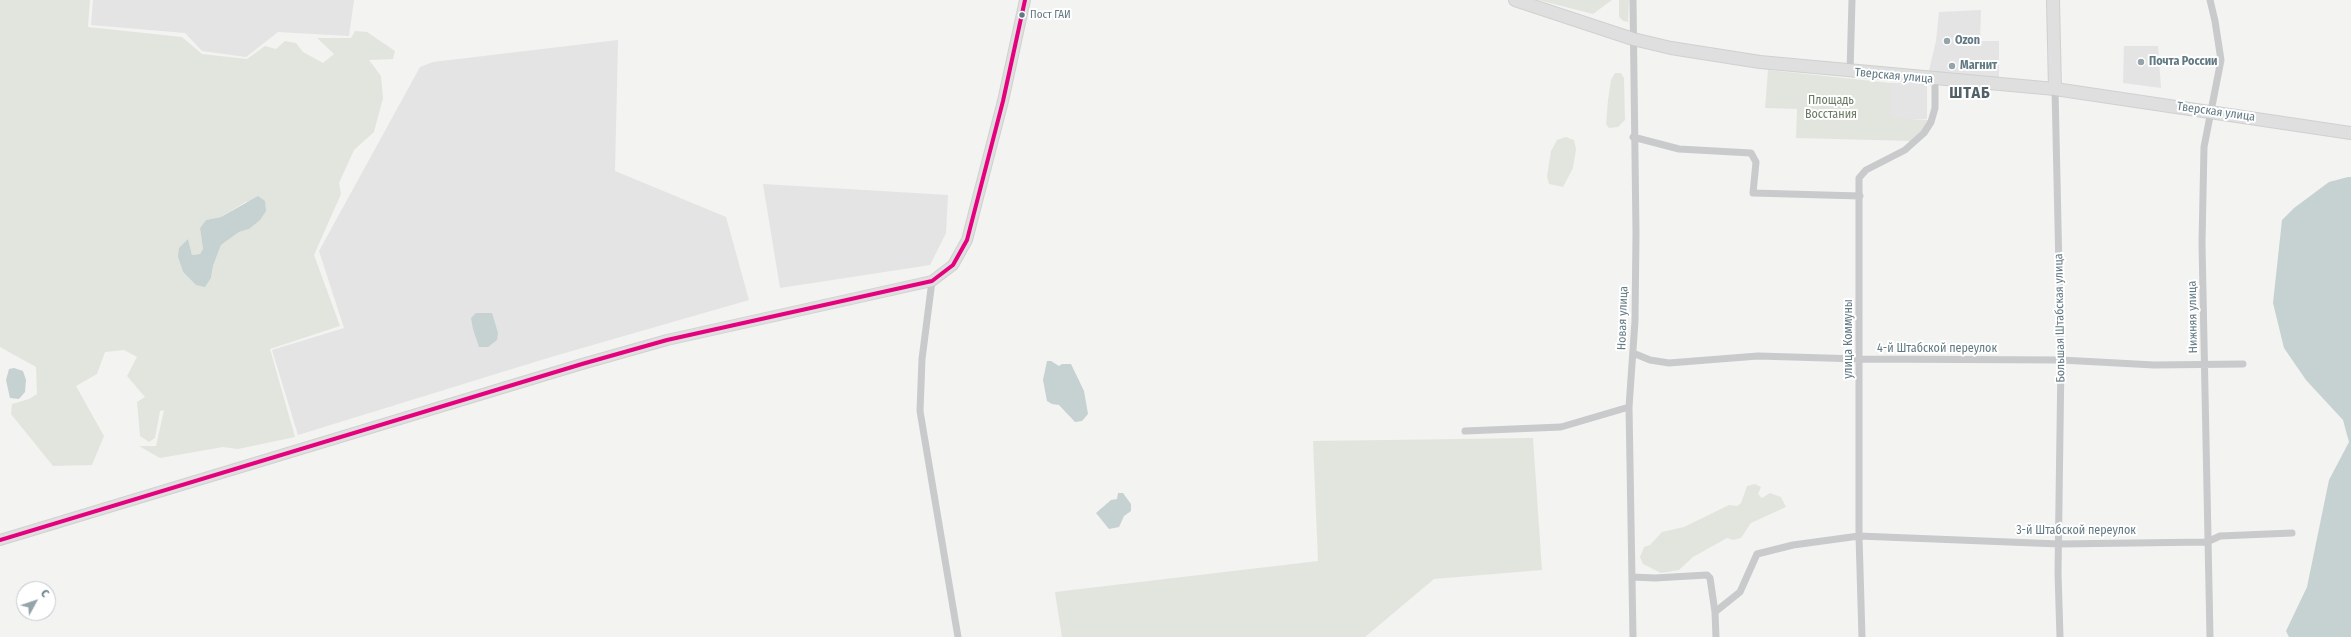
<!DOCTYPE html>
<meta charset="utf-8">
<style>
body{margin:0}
#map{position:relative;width:2351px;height:637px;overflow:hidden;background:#f3f3f1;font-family:"Fira Sans Condensed",sans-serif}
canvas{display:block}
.north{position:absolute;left:16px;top:581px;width:40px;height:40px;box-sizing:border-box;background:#fff;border:1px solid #c0c9cd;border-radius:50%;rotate:50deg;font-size:11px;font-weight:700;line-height:16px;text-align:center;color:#617983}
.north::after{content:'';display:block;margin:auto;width:14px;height:18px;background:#94a4aa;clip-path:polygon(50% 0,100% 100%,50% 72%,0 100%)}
</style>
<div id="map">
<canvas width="2351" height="637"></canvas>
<div class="north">С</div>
</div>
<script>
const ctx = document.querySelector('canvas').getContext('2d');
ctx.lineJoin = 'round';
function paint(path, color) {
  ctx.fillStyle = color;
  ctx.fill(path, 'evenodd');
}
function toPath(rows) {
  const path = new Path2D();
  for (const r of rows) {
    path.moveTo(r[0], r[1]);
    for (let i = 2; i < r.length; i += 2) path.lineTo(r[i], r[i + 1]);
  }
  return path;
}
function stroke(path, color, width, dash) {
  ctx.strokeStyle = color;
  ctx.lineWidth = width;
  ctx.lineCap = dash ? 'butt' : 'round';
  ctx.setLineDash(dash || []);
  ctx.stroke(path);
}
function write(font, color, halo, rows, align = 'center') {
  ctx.font = font + ' "Fira Sans Condensed",sans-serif';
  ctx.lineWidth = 4;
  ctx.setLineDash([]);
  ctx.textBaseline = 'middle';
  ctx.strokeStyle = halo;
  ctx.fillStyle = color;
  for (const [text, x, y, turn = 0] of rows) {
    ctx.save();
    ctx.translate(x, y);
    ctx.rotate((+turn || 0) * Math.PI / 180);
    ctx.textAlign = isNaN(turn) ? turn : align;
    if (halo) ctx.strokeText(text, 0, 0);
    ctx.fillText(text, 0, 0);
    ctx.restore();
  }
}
const built = toPath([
 [93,0,354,0,349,36,278,32,246,57,202,51,185,33,91,25],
 [1981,10,1980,41,1999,41,1999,79,1928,75,1936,41,1939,12],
 [618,40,615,171,726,217,749,300,551,357,298,435,272,350,344,328,319,251,420,67,433,62],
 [2124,46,2158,46,2161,88,2123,83],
 [1891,83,1927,83,1927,119,1891,119],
 [763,184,948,195,946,233,930,265,780,288]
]);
const green = toPath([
 [0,0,90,0,88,27,182,37,202,54,247,59,265,46,276,49,285,41,296,43,303,52,323,63,334,54,317,38,351,38,355,31,367,32,395,51,393,59,369,60,381,76,383,98,374,132,354,150,339,183,341,194,314,255,340,326,270,349,295,437,238,449,223,447,160,458,139,446,156,446,164,410,160,411,155,438,149,442,140,436,137,402,145,397,127,376,137,357,124,350,105,352,97,374,76,386,104,436,92,465,53,466,11,414,12,404,29,399,37,394,36,367,0,347],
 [247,201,249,229,239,232,221,245,213,266,211,278,196,285,183,272,178,257,188,239,192,255,200,254,203,249,200,228,206,220,221,217],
 [1538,0,1612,0,1593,14],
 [1619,0,1629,0,1628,22,1623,21,1619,17],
 [1768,70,1891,83,1891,118,1929,120,1926,128,1912,141,1796,138,1797,109,1765,108],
 [1615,73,1621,73,1624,78,1625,120,1618,127,1609,128,1606,124,1608,100,1611,80],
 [1566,137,1574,140,1576,149,1573,168,1563,187,1549,184,1547,177,1551,151,1557,140],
 [1533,438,1542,570,1434,579,1365,637,1062,637,1055,592,1318,561,1313,441],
 [1755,484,1761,487,1758,494,1762,498,1770,493,1781,497,1786,507,1751,523,1741,538,1733,540,1727,538,1693,557,1679,570,1661,573,1643,564,1640,557,1644,547,1650,545,1662,532,1684,527,1729,505,1737,506,1741,503,1747,486]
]);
const water = toPath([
 [2348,177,2351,177,2351,637,2289,637,2286,631,2307,587,2329,480,2349,442,2343,420,2306,380,2284,348,2273,303,2282,220,2294,208,2329,182],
 [258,196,265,201,266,211,260,220,249,229,239,232,221,245,213,266,211,278,205,287,196,285,183,272,178,257,179,248,188,239,192,255,200,254,203,249,200,228,206,220,221,217],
 [476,313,492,313,498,333,497,340,488,347,479,347,473,329,471,318],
 [1047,361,1051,361,1059,366,1062,364,1071,364,1084,391,1088,414,1082,421,1075,422,1059,405,1052,404,1047,401,1043,380],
 [14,368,23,371,26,380,25,392,19,399,10,398,6,380,9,369],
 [1118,493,1123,493,1131,504,1131,511,1124,516,1119,527,1109,529,1096,513,1111,500,1117,499]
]);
const street = toPath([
 [1633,0,1636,233,1635,321,1629,407,1633,637],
 [2210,0,2215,21,2221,60,2204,147,2202,243,2210,637],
 [1850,72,1852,0],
 [2055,89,2061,360,2058,573,2060,637],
 [1633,137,1679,149,1751,153,1756,162,1753,193,1860,196],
 [932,281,922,359,920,411,958,637],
 [1633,353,1650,360,1669,363,1758,356,1860,359,2061,360,2154,365,2243,364],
 [1465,431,1561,427,1629,407],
 [1632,577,1655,578,1707,575,1710,578,1715,612],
 [1716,637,1715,612,1740,592,1757,554,1793,545,1859,536,2059,544,2207,542,2220,536,2292,533],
 [1862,637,1859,536,1859,178,1866,170,1905,150,1924,133,1931,122,1935,108,1935,80]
]);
const secondary = toPath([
 [0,540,582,364,667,340,932,281,953,265,967,240,1003,101,1025,0]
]);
const primary = toPath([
 [1515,0,1633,39,1671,48,1760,62,2055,89,2351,133],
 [2053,0,2055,89]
]);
const bus1 = toPath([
 [0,540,582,364,667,340,932,281,953,265,967,240,1003,101,1025,0]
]);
const markers = [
 [1022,15,3.5,"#617983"],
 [1947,41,4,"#94a4aa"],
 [2141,62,4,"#94a4aa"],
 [1952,66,4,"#94a4aa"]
];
const busNames = [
 ["Пост ГАИ",1030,15]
];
const poiNames = [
 ["Ozon",1955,41],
 ["Почта России",2149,62],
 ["Магнит",1960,66]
];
const streetNames = [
 ["Тверская улица",1894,76,5],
 ["Тверская улица",2216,112,8],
 ["Нижняя улица",2193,317,-91],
 ["Новая улица",1623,318,-88],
 ["Большая Штабская улица",2060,318,-91],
 ["улица Коммуны",1849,339,-90],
 ["4-й Штабской переулок",1937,349],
 ["3-й Штабской переулок",2076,531]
];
const parkNames = [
 ["Площадь",1831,101],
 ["Восстания",1831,115]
];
const districtNames = [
 ["ШТАБ",1970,94]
];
paint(built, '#e3e4e3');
paint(green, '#e2e5de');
paint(water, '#c6d1d2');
stroke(secondary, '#cfd1d1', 12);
stroke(primary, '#cfd1d1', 14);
stroke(street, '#c8cacb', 7);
stroke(secondary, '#dedfde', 10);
stroke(primary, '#dedfde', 12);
stroke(bus1, '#e5007d', 4);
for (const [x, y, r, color] of markers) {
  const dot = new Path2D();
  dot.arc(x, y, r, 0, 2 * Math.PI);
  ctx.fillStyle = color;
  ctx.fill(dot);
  stroke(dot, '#fff', 1.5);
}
write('11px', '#617983', '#fff', busNames, 'left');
write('bold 12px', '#617983', '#fff', poiNames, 'left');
write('12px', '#617983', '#fff', streetNames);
write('12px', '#6a7961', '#fff', parkNames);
ctx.letterSpacing = '1px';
write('bold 16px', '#506167', '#fff', districtNames);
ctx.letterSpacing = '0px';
</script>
